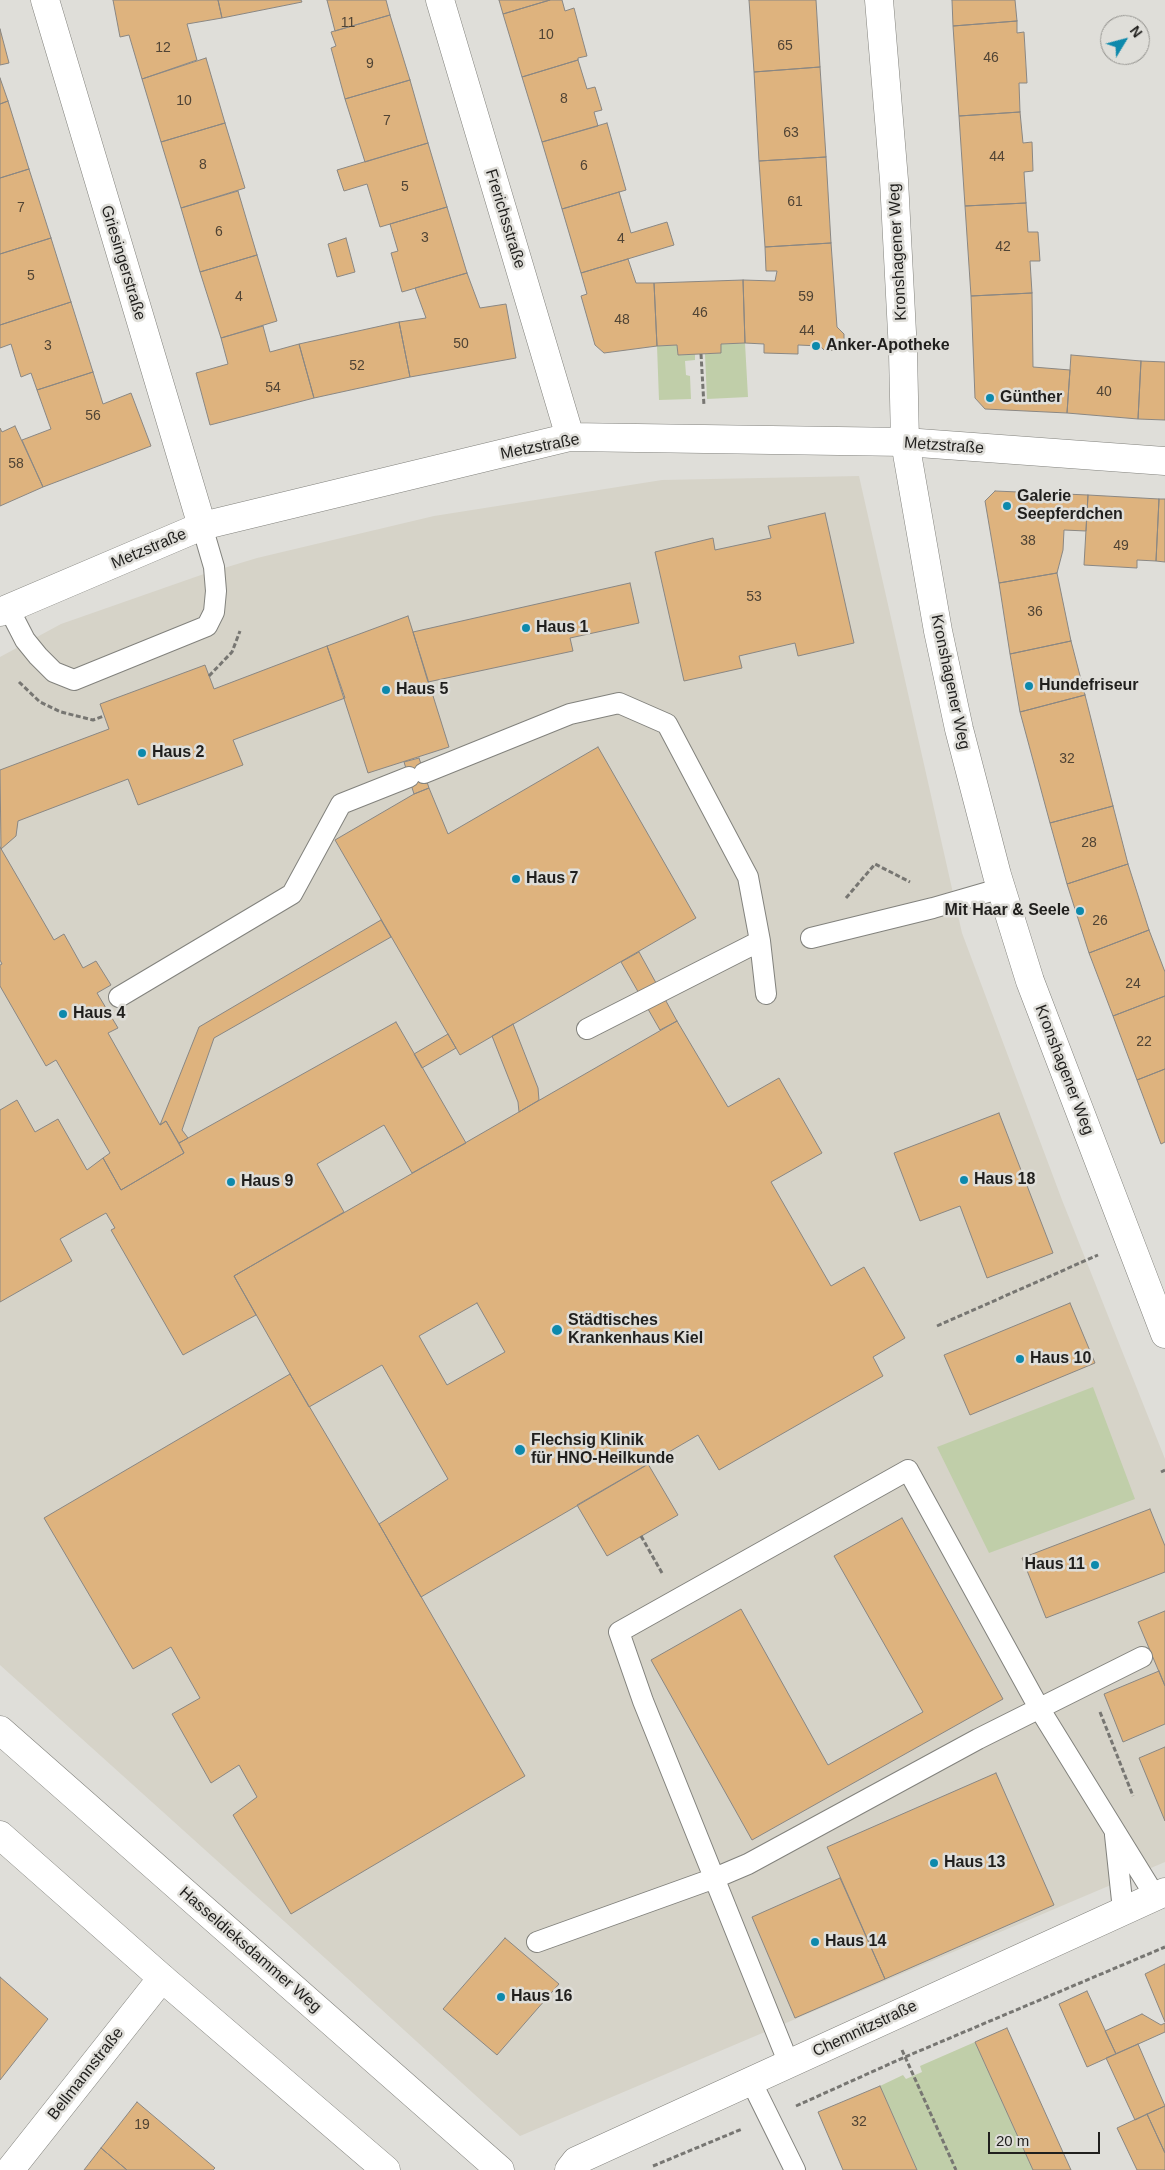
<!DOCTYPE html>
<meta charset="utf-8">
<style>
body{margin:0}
#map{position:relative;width:1165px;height:2170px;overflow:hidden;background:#dfded9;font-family:Helvetica,sans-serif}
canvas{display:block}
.north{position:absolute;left:1100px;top:15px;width:50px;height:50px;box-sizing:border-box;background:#dfded9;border:1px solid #93928e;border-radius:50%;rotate:53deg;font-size:14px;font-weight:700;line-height:20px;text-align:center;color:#201f1d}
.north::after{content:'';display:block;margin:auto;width:18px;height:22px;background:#0d89ac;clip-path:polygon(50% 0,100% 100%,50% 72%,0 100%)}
.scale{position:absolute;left:988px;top:2132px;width:112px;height:22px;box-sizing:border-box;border:2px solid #201f1d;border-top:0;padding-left:6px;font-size:15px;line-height:18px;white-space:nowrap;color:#201f1d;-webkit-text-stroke:4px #dfded9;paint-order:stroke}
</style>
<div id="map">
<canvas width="1165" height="2170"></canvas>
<div class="north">N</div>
<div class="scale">20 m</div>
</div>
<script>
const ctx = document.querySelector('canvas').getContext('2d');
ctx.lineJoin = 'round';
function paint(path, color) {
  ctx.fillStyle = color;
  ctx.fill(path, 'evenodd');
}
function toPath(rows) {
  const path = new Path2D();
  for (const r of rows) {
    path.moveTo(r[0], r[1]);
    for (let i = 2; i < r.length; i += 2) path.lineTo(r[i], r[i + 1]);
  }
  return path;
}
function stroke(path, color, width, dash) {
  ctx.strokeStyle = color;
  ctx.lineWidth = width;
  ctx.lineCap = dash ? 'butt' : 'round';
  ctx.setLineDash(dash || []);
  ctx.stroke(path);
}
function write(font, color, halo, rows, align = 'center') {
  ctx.font = font + ' Helvetica,sans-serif';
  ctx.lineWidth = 5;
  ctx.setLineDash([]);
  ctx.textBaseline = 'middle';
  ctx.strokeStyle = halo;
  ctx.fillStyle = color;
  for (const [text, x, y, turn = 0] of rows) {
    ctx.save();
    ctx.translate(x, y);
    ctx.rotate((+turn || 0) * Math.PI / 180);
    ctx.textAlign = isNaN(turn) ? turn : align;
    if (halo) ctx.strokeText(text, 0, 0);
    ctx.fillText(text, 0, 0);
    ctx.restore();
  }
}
const built = toPath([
 [859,476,962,933,1062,1200,1165,1459,1165,1862,520,2136,346,1977,0,1665,0,657,61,624,201,575,257,558,434,516,662,480]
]);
const green = toPath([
 [745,343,748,397,707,399,705,354,721,353,721,344],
 [677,345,678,355,695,354,695,360,685,361,686,375,690,376,691,399,659,400,657,346],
 [1093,1387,1135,1499,989,1553,937,1447],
 [975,2042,1033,2170,917,2170,880,2086,903,2075,906,2079,922,2072,920,2066]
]);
const building = toPath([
 [113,0,218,0,222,18,187,24,197,60,142,79,129,35,120,37,113,0],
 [218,0,301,0,302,2,222,18,218,0],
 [327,0,386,0,390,15,335,31,327,0],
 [499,0,550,0,503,14,499,0],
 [550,0,562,0,565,11,574,8,587,56,578,58,578,60,522,77,503,14,550,0],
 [749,0,816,0,820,67,754,72,749,0],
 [952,0,1015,0,1017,21,953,26,952,0],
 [390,15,410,80,345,99,331,48,336,46,331,32,390,15],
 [1017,21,1017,33,1024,32,1027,83,1019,83,1020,112,959,116,953,26,1017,21],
 [0,29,9,63,0,65,0,29],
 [206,58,225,123,161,142,142,79,206,58],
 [578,60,587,89,595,87,602,110,594,112,598,126,542,142,522,77,578,60],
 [820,67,826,157,759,161,754,72,820,67],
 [0,78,8,101,0,104,0,78],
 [410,80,428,143,365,162,345,99,410,80],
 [8,101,29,169,0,178,0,104,8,101],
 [1020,112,1023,143,1032,142,1033,171,1024,172,1026,203,965,206,959,116,1020,112],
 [225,123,245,188,181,208,161,142,225,123],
 [607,123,626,190,562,209,542,142,607,123],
 [428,143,447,207,380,227,367,184,344,191,337,170,428,143],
 [826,157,831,243,765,247,759,161,826,157],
 [29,169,51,238,0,254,0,178,29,169],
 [238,191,257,255,200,272,181,208,238,191],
 [619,192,631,233,667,222,674,245,581,273,562,209,619,192],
 [1026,203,1028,232,1038,232,1040,261,1030,261,1032,293,971,296,965,206,1026,203],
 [447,207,467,273,402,292,391,253,398,251,390,224,447,207],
 [51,238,71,302,0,325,0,254,51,238],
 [346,238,355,272,337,277,328,244,346,238],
 [831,243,837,327,844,334,844,344,836,350,825,351,820,346,798,345,798,354,764,353,764,344,745,343,743,280,775,281,777,271,766,271,765,247,831,243],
 [257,255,277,321,221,338,200,272,257,255],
 [628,259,636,283,654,283,657,346,604,353,595,345,581,296,587,294,581,273,628,259],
 [467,273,480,308,506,304,516,358,410,377,399,322,426,318,415,288,467,273],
 [743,280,745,343,721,344,721,353,678,355,677,345,657,346,654,283,743,280],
 [1032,293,1033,367,1070,370,1067,413,985,409,975,398,971,296,1032,293],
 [71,302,93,372,37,390,31,373,21,377,11,344,0,348,0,325,71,302],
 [399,322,410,377,314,398,299,344,399,322],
 [263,326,270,352,299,344,314,398,210,425,196,373,228,364,221,338,263,326],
 [1071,355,1141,361,1138,419,1067,413,1071,355],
 [1141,361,1165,362,1165,420,1138,419,1141,361],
 [93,372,103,404,131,393,151,446,43,487,22,440,51,429,37,390,93,372],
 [15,426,43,487,0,506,0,428,2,432,15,426],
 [995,491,1088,495,1086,531,1064,530,1063,550,1057,573,999,583,985,501,995,491],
 [1088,495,1159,499,1156,561,1137,560,1137,568,1084,565,1088,495],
 [1159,499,1165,499,1165,562,1156,561,1159,499],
 [825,513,854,643,798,656,795,643,739,656,742,668,684,681,655,552,713,538,715,550,771,538,768,526,825,513],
 [1057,573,1071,641,1010,654,999,583,1057,573],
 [630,583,639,623,570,638,573,651,428,682,413,632,630,583],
 [408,616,449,747,368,773,327,646,408,616],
 [1071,641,1085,695,1020,712,1010,654,1071,641],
 [327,646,345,698,233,740,243,765,138,805,128,779,18,821,16,836,1,849,0,770,109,729,100,704,205,665,214,689,327,646],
 [1085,695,1113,806,1050,823,1020,712,1085,695],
 [598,747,696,918,460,1055,335,840,414,794,429,788,448,834,598,747],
 [419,758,429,788,414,794,404,762,419,758],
 [1113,806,1128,864,1067,884,1050,823,1113,806],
 [0,847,54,940,64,934,83,968,96,961,111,985,97,993,118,1028,108,1033,160,1125,166,1121,184,1153,121,1190,103,1158,110,1153,56,1060,46,1066,0,986,0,965,2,964,0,960,0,847],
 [1128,864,1149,930,1089,953,1067,884,1128,864],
 [381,920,391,937,214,1038,182,1130,188,1138,179,1143,166,1121,160,1125,199,1027,381,920],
 [1149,930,1165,972,1165,996,1113,1016,1089,953,1149,930],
 [639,952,677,1021,660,1030,621,962,639,952],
 [1165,996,1165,1069,1137,1080,1113,1016,1165,996],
 [677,1021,728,1107,779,1078,822,1153,771,1182,831,1286,864,1267,905,1338,873,1357,883,1376,719,1470,698,1435,421,1597,379,1524,448,1479,382,1365,309,1407,234,1276,677,1021],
 [477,1303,505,1352,447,1385,419,1336,477,1303],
 [396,1022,466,1143,412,1173,384,1125,317,1164,344,1212,234,1276,256,1315,183,1355,111,1230,115,1228,106,1213,60,1239,72,1261,0,1302,0,1110,17,1100,35,1132,58,1119,87,1170,103,1158,121,1190,184,1153,179,1143,396,1022],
 [513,1024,538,1088,539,1100,519,1112,518,1102,492,1036,513,1024],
 [448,1034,456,1048,422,1068,414,1054,448,1034],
 [1165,1069,1165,1142,1161,1144,1137,1080,1165,1069],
 [999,1113,1053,1253,987,1278,960,1206,920,1221,894,1153,999,1113],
 [1070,1303,1095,1363,970,1415,944,1355,1070,1303],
 [290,1374,379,1524,525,1776,291,1914,233,1815,257,1797,239,1765,211,1783,172,1714,200,1698,171,1647,133,1669,44,1518,290,1374],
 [648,1464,678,1515,607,1556,577,1505,648,1464],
 [1150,1509,1165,1546,1165,1572,1046,1618,1022,1558,1150,1509],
 [902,1518,1003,1699,752,1840,651,1660,741,1609,828,1765,923,1712,834,1556,902,1518],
 [1165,1611,1165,1686,1138,1622,1165,1611],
 [1159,1671,1165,1686,1165,1724,1123,1742,1104,1694,1159,1671],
 [1165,1747,1165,1821,1139,1758,1165,1747],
 [996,1773,1054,1905,885,1979,827,1847,996,1773],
 [840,1878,885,1979,795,2018,752,1917,840,1878],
 [505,1938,559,1984,497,2055,443,2009,505,1938],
 [1165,1964,1165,2022,1145,1974,1165,1964],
 [0,1977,48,2019,0,2080,0,1977],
 [1087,1991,1116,2054,1087,2067,1059,2004,1087,1991],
 [1142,2014,1161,2025,1165,2023,1165,2032,1116,2054,1105,2031,1142,2014],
 [1007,2028,1071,2170,1033,2170,975,2042,1007,2028],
 [1138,2044,1165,2106,1135,2120,1106,2058,1138,2044],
 [880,2086,917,2170,843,2170,818,2112,880,2086],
 [137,2102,215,2168,213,2170,127,2170,101,2148,137,2102],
 [1165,2106,1165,2153,1147,2114,1165,2106],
 [1147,2114,1165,2153,1165,2170,1137,2170,1117,2128,1147,2114],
 [101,2148,127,2170,84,2170,101,2148]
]);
const path = toPath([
 [701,354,704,406],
 [209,676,232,652,240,631],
 [19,682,40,702,61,712,93,720,104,716],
 [846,898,875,864,910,882],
 [937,1326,1098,1255],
 [1161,1472,1165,1470],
 [641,1536,662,1573],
 [1100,1712,1133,1796],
 [902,2050,956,2170],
 [796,2106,905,2057,1165,1947],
 [653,2166,742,2129]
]);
const lane = toPath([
 [9,609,25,640,38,656,54,672,74,680,207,626,214,612,216,591,214,567,202,526],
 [424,773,570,714,619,703,667,724,748,877,760,941],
 [811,938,933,908,1002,888],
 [119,997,292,894,341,804,409,777],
 [587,1029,760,941,766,994],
 [1115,1835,1123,1910],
 [537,1942,715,1878,748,1864,978,1739,1142,1657],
 [789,2064,643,1701,619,1632,908,1470,1039,1708,1155,1896],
 [751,2081,795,2170]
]);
const street = toPath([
 [45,0,202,526],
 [440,0,570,437],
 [0,612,202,526,570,437,905,442,1165,461],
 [10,2170,162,1978],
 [569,2170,576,2161,1165,1892]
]);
const secondary = toPath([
 [879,0,894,180,903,352,905,442,938,631,959,729,997,875,1030,981,1165,1334],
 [0,1730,500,2170],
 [0,1835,162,1978,386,2170]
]);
const markers = [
 [816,346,5,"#0d89ac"],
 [990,398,5,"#0d89ac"],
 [1007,506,5,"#0d89ac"],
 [526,628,5,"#0d89ac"],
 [1029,686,5,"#0d89ac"],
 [386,690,5,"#0d89ac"],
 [142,753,5,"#0d89ac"],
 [516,879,5,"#0d89ac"],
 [1080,911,5,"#0d89ac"],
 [63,1014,5,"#0d89ac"],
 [964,1180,5,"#0d89ac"],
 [231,1182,5,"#0d89ac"],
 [557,1330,6,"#0d89ac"],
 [1020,1359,5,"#0d89ac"],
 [520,1450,6,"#0d89ac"],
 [1095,1565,5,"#0d89ac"],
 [934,1863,5,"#0d89ac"],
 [815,1942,5,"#0d89ac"],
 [501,1997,5,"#0d89ac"]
];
const numberNames = [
 ["11",348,23],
 ["10",546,35],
 ["65",785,46],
 ["12",163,48],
 ["46",991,58],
 ["9",370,64],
 ["8",564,99],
 ["10",184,101],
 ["7",387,121],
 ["63",791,133],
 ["44",997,157],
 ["8",203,165],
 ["6",584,166],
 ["5",405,187],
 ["61",795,202],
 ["7",21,208],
 ["6",219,232],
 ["3",425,238],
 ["4",621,239],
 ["42",1003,247],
 ["5",31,276],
 ["4",239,297],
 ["59",806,297],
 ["46",700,313],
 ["48",622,320],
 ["44",807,331],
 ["50",461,344],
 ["3",48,346],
 ["52",357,366],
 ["54",273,388],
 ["40",1104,392],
 ["56",93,416],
 ["58",16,464],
 ["38",1028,541],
 ["49",1121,546],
 ["53",754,597],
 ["36",1035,612],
 ["32",1067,759],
 ["28",1089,843],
 ["26",1100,921],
 ["24",1133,984],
 ["22",1144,1042],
 ["32",859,2122],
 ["19",142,2125]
];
const streetNames = [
 ["Frerichsstraße",505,219,73],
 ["Kronshagener Weg",898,252,-93],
 ["Griesingerstraße",123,263,73],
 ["Metzstraße",944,446,4],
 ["Metzstraße",540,447,-11],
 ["Metzstraße",149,549,-23],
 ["Kronshagener Weg",950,682,78],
 ["Kronshagener Weg",1064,1070,69],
 ["Hasseldieksdammer Weg",250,1950,41],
 ["Chemnitzstraße",865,2029,-25],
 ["Bellmannstraße",86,2074,-52]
];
const poiNames = [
 ["Anker-Apotheke",826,346],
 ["Günther",1000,398],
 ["Galerie",1017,497],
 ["Seepferdchen",1017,515],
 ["Haus 1",536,628],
 ["Hundefriseur",1039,686],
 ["Haus 5",396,690],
 ["Haus 2",152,753],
 ["Haus 7",526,879],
 ["Mit Haar & Seele",1070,911,"right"],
 ["Haus 4",73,1014],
 ["Haus 18",974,1180],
 ["Haus 9",241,1182],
 ["Städtisches",568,1321],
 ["Krankenhaus Kiel",568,1339],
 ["Haus 10",1030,1359],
 ["Flechsig Klinik",531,1441],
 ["für HNO-Heilkunde",531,1459],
 ["Haus 11",1085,1565,"right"],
 ["Haus 13",944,1863],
 ["Haus 14",825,1942],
 ["Haus 16",511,1997]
];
paint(built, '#d6d3c8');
paint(green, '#c0cea9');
paint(building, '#deb37e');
stroke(building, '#8a8783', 1);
stroke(lane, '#82827d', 22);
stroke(street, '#82827d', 29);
stroke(secondary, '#82827d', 29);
stroke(path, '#777672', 3, [5, 2.5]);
stroke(lane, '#fff', 20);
stroke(street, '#fff', 28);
stroke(secondary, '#fff', 28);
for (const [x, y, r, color] of markers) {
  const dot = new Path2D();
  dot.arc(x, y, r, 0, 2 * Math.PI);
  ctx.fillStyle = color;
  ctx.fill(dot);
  stroke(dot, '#dfded9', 2);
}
write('14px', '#504435', null, numberNames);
write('16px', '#201f1d', '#dfded9', streetNames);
write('bold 16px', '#201f1d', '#dfded9', poiNames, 'left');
</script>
